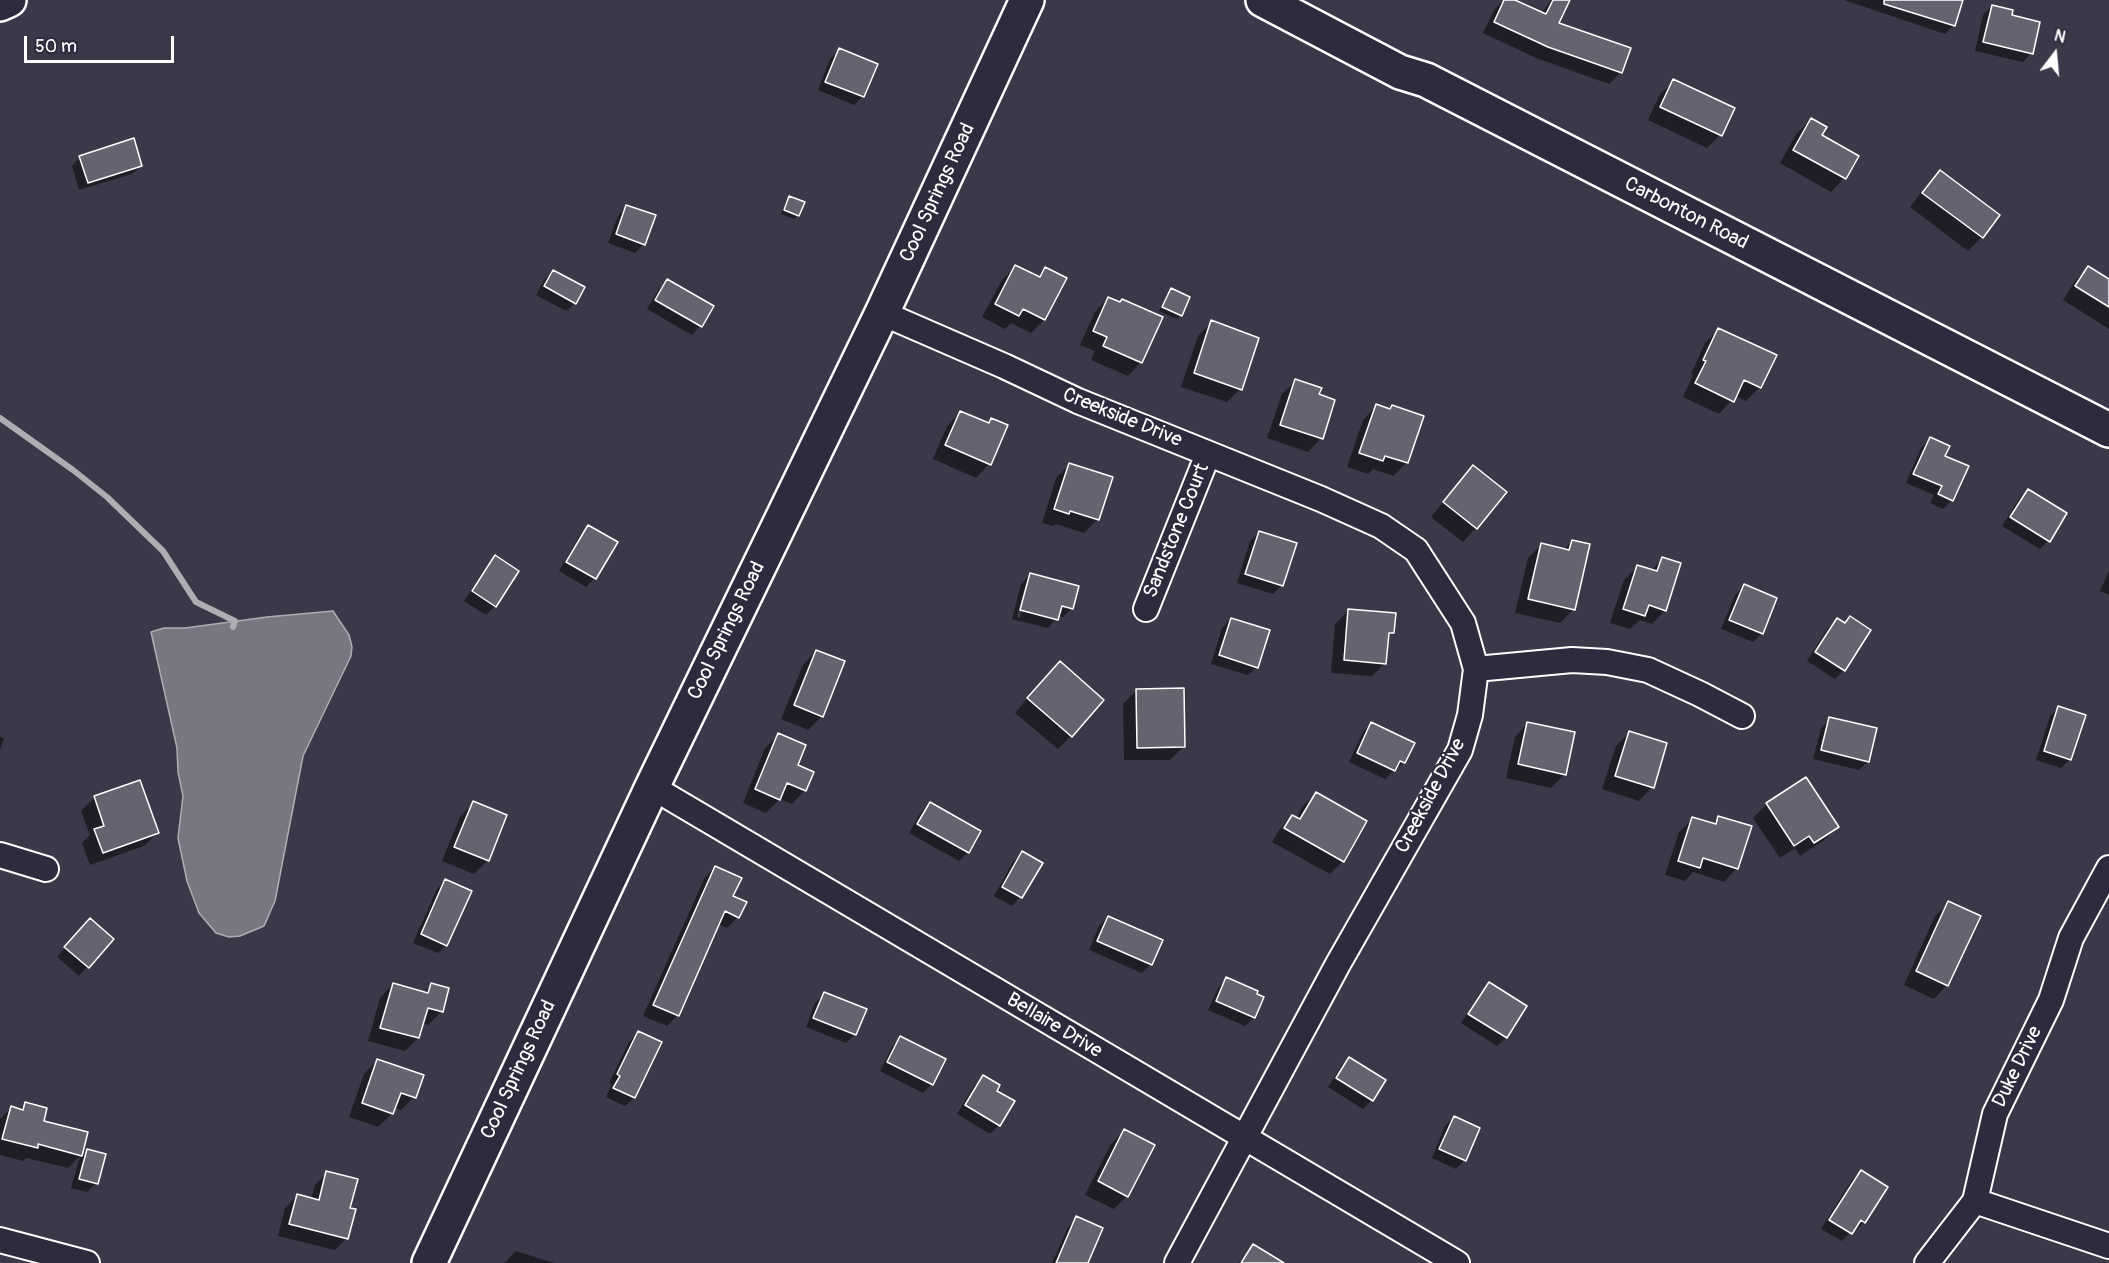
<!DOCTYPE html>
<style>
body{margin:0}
#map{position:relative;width:2109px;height:1263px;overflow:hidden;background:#3c3749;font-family:Pangolin,sans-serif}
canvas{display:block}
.north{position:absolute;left:2025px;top:24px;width:60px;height:60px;-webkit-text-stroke:4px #2f2a3d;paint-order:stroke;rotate:16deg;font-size:16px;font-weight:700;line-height:24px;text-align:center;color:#fff}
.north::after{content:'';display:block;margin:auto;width:21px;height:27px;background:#fff;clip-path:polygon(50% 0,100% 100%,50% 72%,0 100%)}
.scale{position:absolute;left:24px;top:36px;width:150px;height:27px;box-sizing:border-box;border:3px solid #fff;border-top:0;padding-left:8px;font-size:18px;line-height:21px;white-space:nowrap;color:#fff;-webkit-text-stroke:4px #2f2a3d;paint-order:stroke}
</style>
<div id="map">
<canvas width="2109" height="1263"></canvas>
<div class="north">N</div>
<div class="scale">50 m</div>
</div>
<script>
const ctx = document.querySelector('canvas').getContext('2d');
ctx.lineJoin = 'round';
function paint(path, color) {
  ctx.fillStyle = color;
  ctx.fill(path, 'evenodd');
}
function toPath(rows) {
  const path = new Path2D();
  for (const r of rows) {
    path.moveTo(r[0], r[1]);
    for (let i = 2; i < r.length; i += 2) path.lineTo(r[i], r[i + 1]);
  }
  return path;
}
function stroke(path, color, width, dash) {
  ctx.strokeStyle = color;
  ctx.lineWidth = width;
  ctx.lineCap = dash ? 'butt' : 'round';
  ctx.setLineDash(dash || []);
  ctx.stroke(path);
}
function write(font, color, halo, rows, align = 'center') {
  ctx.font = font + ' Pangolin,sans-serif';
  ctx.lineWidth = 4.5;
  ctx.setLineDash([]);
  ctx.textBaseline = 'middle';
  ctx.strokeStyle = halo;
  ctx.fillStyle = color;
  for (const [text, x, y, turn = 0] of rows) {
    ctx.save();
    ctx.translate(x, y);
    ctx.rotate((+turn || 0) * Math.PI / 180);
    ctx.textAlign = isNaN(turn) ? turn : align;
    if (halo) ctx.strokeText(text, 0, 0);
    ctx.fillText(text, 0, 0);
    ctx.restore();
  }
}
const water = toPath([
 [333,611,349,635,352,647,351,656,303,756,275,901,264,926,240,936,229,937,216,933,199,913,187,881,178,838,183,796,178,772,177,748,151,632,164,628,185,628,267,617,333,611]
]);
const shadow = toPath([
 [1504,0,1512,0,1541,14,1551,0,1568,0,1557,24,1621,72,1609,84,1536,58,1483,33,1495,9],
 [1844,0,1962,0,1954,25,1945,34],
 [1992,6,2010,16,2031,53,2023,62,1975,51,1983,15],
 [839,50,863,96,854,105,818,90,830,59],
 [1674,81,1720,135,1707,148,1648,120,1660,94],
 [1811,120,1820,136,1857,156,1844,178,1831,192,1780,163,1797,133],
 [80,157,141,166,132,174,79,190,72,166],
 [1940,172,1998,216,1982,237,1968,251,1910,207,1927,185],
 [790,197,798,215,794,219,781,214,786,201],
 [626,207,644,244,635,253,608,243,618,216],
 [1015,267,1037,278,1045,269,1065,279,1044,320,1031,333,1011,323,1005,329,982,317,1002,280],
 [2088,267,2109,280,2109,329,2063,300,2075,281],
 [553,272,575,303,566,311,536,295,544,280],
 [668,280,700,326,692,335,647,309,659,289],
 [1171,290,1181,315,1177,319,1159,311,1167,294],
 [1108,298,1141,362,1128,376,1091,360,1095,351,1080,345,1095,312],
 [1212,322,1240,389,1227,402,1181,387,1198,336],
 [1719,329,1775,356,1759,388,1746,401,1735,396,1719,414,1683,397,1693,375,1691,374,1705,343],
 [1296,381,1317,395,1321,438,1308,452,1267,438,1282,394],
 [1376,406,1388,410,1392,406,1406,463,1393,476,1373,469,1368,474,1347,467,1363,420],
 [961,412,987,424,991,420,1006,426,989,464,976,478,933,459,947,426],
 [1930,439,1943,456,1952,500,1943,509,1930,503,1934,495,1906,483,1921,448],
 [1070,464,1098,519,1084,533,1056,524,1054,526,1042,523,1056,478],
 [1473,467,1476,528,1463,542,1431,517,1460,481],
 [2028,491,2048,541,2040,549,2002,526,2019,499],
 [588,527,616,542,595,578,586,587,559,571,580,535],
 [1259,533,1282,585,1273,594,1237,583,1250,541],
 [1572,541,1588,545,1573,610,1560,623,1515,613,1528,558,1541,545,1564,550],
 [495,557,495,606,486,615,464,601,487,566],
 [1662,559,1665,610,1652,624,1640,620,1630,629,1610,623,1624,580,1638,566,1651,571],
 [2109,571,2109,595,2100,591],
 [1030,575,1077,588,1071,609,1063,617,1058,616,1048,628,1012,619,1021,584],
 [1026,583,1029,583,1020,618,1017,617],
 [1744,586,1762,633,1753,642,1721,629,1735,595],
 [1348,611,1393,632,1387,638,1385,663,1372,676,1331,673,1335,624],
 [1850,618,1844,670,1835,679,1807,661,1828,628,1837,620,1844,624],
 [1231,619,1257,667,1248,675,1211,664,1222,628],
 [816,651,822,716,808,730,781,719,803,665],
 [1046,676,1071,736,1058,749,1015,713],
 [1137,690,1183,747,1170,760,1124,760,1123,704],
 [2059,708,2070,759,2061,768,2036,760,2050,716],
 [1830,719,1868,761,1859,770,1813,759,1821,728],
 [1528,723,1565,774,1551,788,1506,778,1515,737],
 [1372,724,1404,762,1385,779,1349,762,1363,732],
 [1629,733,1652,787,1639,801,1602,789,1616,746],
 [779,735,796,766,805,790,792,804,780,799,766,813,743,803,765,748],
 [0,737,4,738,0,750],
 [1806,779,1837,827,1823,841,1800,856,1795,848,1780,858,1753,818,1767,804],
 [1316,794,1343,861,1330,874,1272,842,1279,830,1292,816,1296,819,1302,807],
 [95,797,157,833,144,846,90,865,82,843,90,835,81,811],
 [473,803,488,860,474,874,442,861,460,817],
 [930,803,979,832,967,853,959,861,909,833,921,812],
 [1719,818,1737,868,1724,882,1693,872,1685,881,1665,875,1679,832,1692,819,1711,825],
 [1022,853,1020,897,1012,906,994,896,1013,862],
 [715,867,731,897,738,917,727,928,718,924,678,1015,667,1026,643,1016,704,879],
 [445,880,446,945,438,953,413,943,437,889],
 [1949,903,1947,985,1934,999,1904,985,1935,916],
 [1108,917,1151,964,1142,973,1089,950,1099,926],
 [81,929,112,939,79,976,57,957],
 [1227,979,1254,1017,1245,1026,1208,1010,1218,988],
 [393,984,423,993,432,984,441,1012,428,1025,422,1023,418,1038,405,1051,368,1041,380,998],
 [1489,984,1525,1007,1506,1038,1497,1046,1461,1023,1480,993],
 [824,994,855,1034,846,1043,806,1027,815,1003],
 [638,1033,660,1043,634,1098,625,1106,606,1097,612,1084,609,1083,629,1042],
 [900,1038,932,1084,923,1093,880,1071,892,1047],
 [1349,1058,1384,1080,1372,1100,1363,1109,1328,1087,1341,1067],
 [378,1060,414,1097,401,1110,394,1108,392,1114,378,1127,349,1117,364,1074],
 [983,1077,995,1091,999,1125,990,1134,957,1114,974,1086],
 [26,1104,42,1122,87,1133,80,1158,88,1151,96,1183,87,1192,71,1188,80,1156,68,1168,26,1158,23,1161,0,1155,0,1119,11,1108,19,1110],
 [1454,1118,1465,1160,1456,1169,1432,1158,1445,1126],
 [1125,1131,1127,1196,1114,1209,1085,1195,1111,1144],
 [1861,1172,1864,1222,1856,1230,1853,1229,1842,1241,1821,1229,1852,1180],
 [327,1173,347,1238,335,1250,278,1236,285,1208,297,1196,311,1199,315,1185],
 [1077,1218,1086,1263,1052,1263,1068,1227],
 [1253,1246,1281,1263,1239,1263],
 [516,1251,554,1263,504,1263]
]);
const stream = toPath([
 [0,418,73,470,107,497,163,551,196,602,235,621,233,627]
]);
const building = toPath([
 [1504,0,1515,0,1546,14,1553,0,1570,0,1559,23,1631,48,1622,73,1548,47,1494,22,1504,0],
 [1884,0,1963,0,1955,26,1884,4,1884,0],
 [1992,5,2013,10,2012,15,2040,22,2033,54,1983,42,1992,5],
 [839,48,878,64,864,97,825,82,839,48],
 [1673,79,1735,108,1722,136,1660,107,1673,79],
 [1811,118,1827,127,1822,135,1859,156,1846,179,1793,150,1811,118],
 [134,138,142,166,88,183,79,156,134,138],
 [1940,170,2000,215,1983,238,1922,193,1940,170],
 [789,196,805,202,799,216,784,210,789,196],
 [626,205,656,215,645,245,616,234,626,205],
 [1015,265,1040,277,1045,267,1067,278,1045,320,1023,309,1019,316,995,304,1015,265],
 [2088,266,2109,279,2109,307,2075,286,2088,266],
 [553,270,585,287,576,304,544,286,553,270],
 [667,279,714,306,702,327,655,300,667,279],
 [1171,288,1190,297,1182,316,1162,307,1171,288],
 [1108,297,1120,302,1122,299,1163,317,1142,363,1103,346,1107,337,1093,331,1108,297],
 [1211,320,1259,338,1242,390,1194,373,1211,320],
 [1718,328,1777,355,1761,388,1744,380,1734,402,1695,383,1706,361,1703,360,1718,328],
 [1295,379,1322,388,1319,394,1335,400,1323,439,1280,425,1295,379],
 [1376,404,1390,409,1392,405,1424,416,1408,463,1385,456,1383,461,1359,453,1376,404],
 [960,411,989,423,991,418,1008,425,991,465,945,445,960,411],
 [1930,437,1950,446,1945,456,1969,466,1953,501,1938,494,1942,486,1913,474,1930,437],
 [1069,463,1113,477,1099,520,1070,511,1069,514,1054,509,1069,463],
 [1473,465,1507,492,1477,529,1443,502,1473,465],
 [2028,489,2067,513,2050,542,2010,517,2028,489],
 [588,525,618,542,596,579,566,562,588,525],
 [1259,531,1297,543,1283,586,1245,574,1259,531],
 [1572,540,1590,544,1575,610,1528,599,1541,543,1569,550,1572,540],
 [495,555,519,571,496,607,472,591,495,555],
 [1662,557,1681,563,1666,611,1649,605,1645,616,1623,609,1637,565,1657,571,1662,557],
 [1030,573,1079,586,1073,609,1062,606,1058,620,1020,610,1030,573],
 [1744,584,1777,598,1763,634,1729,620,1744,584],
 [1348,609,1396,613,1394,633,1389,633,1386,664,1344,660,1348,609],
 [1850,616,1871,630,1845,671,1815,652,1837,618,1845,623,1850,616],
 [1231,618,1270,630,1258,668,1219,655,1231,618],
 [816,650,845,661,823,717,794,705,816,650],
 [1060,661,1104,700,1072,737,1027,698,1060,661],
 [1184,688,1185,747,1137,748,1136,689,1184,688],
 [2058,706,2086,715,2071,760,2044,751,2058,706],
 [1829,717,1877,728,1869,762,1821,750,1829,717],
 [1371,722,1415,743,1405,763,1400,761,1395,771,1357,753,1371,722],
 [1527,722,1575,732,1566,775,1518,764,1527,722],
 [1629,731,1667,743,1654,788,1615,776,1629,731],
 [778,733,806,745,798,765,814,772,806,791,787,783,780,800,755,789,778,733],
 [1806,777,1839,827,1814,843,1809,836,1794,846,1766,803,1806,777],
 [140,780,159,833,103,853,94,829,104,826,94,796,140,780],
 [1316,792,1367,821,1344,862,1284,828,1292,815,1300,819,1316,792],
 [473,801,507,815,489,861,454,847,473,801],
 [930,802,981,831,969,853,917,824,930,802],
 [1718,816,1752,826,1738,869,1703,858,1700,868,1678,861,1692,817,1716,824,1718,816],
 [1022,851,1043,863,1022,898,1002,887,1022,851],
 [715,866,742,878,733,896,747,902,739,918,725,911,679,1016,653,1005,715,866],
 [445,879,472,891,447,946,421,934,445,879],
 [1948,901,1981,916,1948,986,1916,971,1948,901],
 [1108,916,1163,940,1152,965,1097,941,1108,916],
 [90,918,114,939,89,968,64,947,90,918],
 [1226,977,1258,991,1257,994,1264,997,1255,1018,1216,1001,1226,977],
 [1489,982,1527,1006,1507,1038,1468,1014,1489,982],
 [393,983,428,993,431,983,449,988,443,1012,428,1008,419,1038,380,1028,393,983],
 [824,992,867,1009,856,1035,813,1018,824,992],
 [638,1031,662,1042,635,1098,613,1088,620,1076,617,1074,638,1031],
 [900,1036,946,1059,933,1085,887,1062,900,1036],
 [1349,1057,1386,1080,1373,1101,1336,1078,1349,1057],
 [377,1059,424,1075,416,1098,401,1093,393,1114,362,1103,377,1059],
 [983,1075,1000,1085,997,1091,1015,1101,1000,1126,965,1105,983,1075],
 [25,1102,47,1108,44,1121,88,1132,82,1156,38,1144,38,1148,2,1139,11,1106,23,1110,25,1102],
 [1454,1116,1480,1128,1466,1161,1439,1149,1454,1116],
 [1124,1129,1155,1145,1128,1197,1098,1181,1124,1129],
 [87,1149,106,1154,98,1184,79,1179,87,1149],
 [1861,1170,1888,1187,1865,1223,1861,1220,1852,1234,1829,1220,1861,1170],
 [326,1171,358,1179,350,1208,356,1209,348,1239,289,1224,297,1194,319,1200,326,1171],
 [1076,1216,1103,1228,1088,1263,1056,1263,1076,1216],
 [1253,1244,1284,1263,1241,1263,1253,1244]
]);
const street = toPath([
 [882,313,1004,366,1078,401,1321,499,1381,526,1416,550,1463,623,1476,669,1470,715,1460,750,1338,964,1177,1263],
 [1146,609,1208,454],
 [1476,669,1572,660,1607,662,1648,670,1700,694,1742,716],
 [652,787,1457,1263],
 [0,855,46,869],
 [1975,1201,2109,1246],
 [0,1240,87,1263],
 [1927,1263,1975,1201,1995,1114,2051,1000,2071,938,2109,868]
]);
const secondary = toPath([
 [1263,0,1400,72,1426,80,2109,430],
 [0,4,9,0],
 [429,1263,652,787,882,313,1027,0]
]);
const streetNames = [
 ["Cool Springs Road",938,193,-65],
 ["Carbonton Road",1686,214,27],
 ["Creekside Drive",1122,418,22],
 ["Sandstone Court",1177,531,-68],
 ["Cool Springs Road",727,631,-64],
 ["Creekside Drive",1431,796,-62],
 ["Bellaire Drive",1054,1026,31],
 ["Duke Drive",2018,1067,-64],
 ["Cool Springs Road",519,1070,-65]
];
paint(water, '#797682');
stroke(water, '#afadb4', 1.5);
paint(shadow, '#0007');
stroke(stream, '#afadb4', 6);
paint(building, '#666270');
stroke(building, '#fff', 1.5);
stroke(street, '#fff', 28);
stroke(secondary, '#fff', 38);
stroke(street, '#2f2a3d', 24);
stroke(secondary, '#2f2a3d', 33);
write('20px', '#fff', '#2f2a3d', streetNames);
</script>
